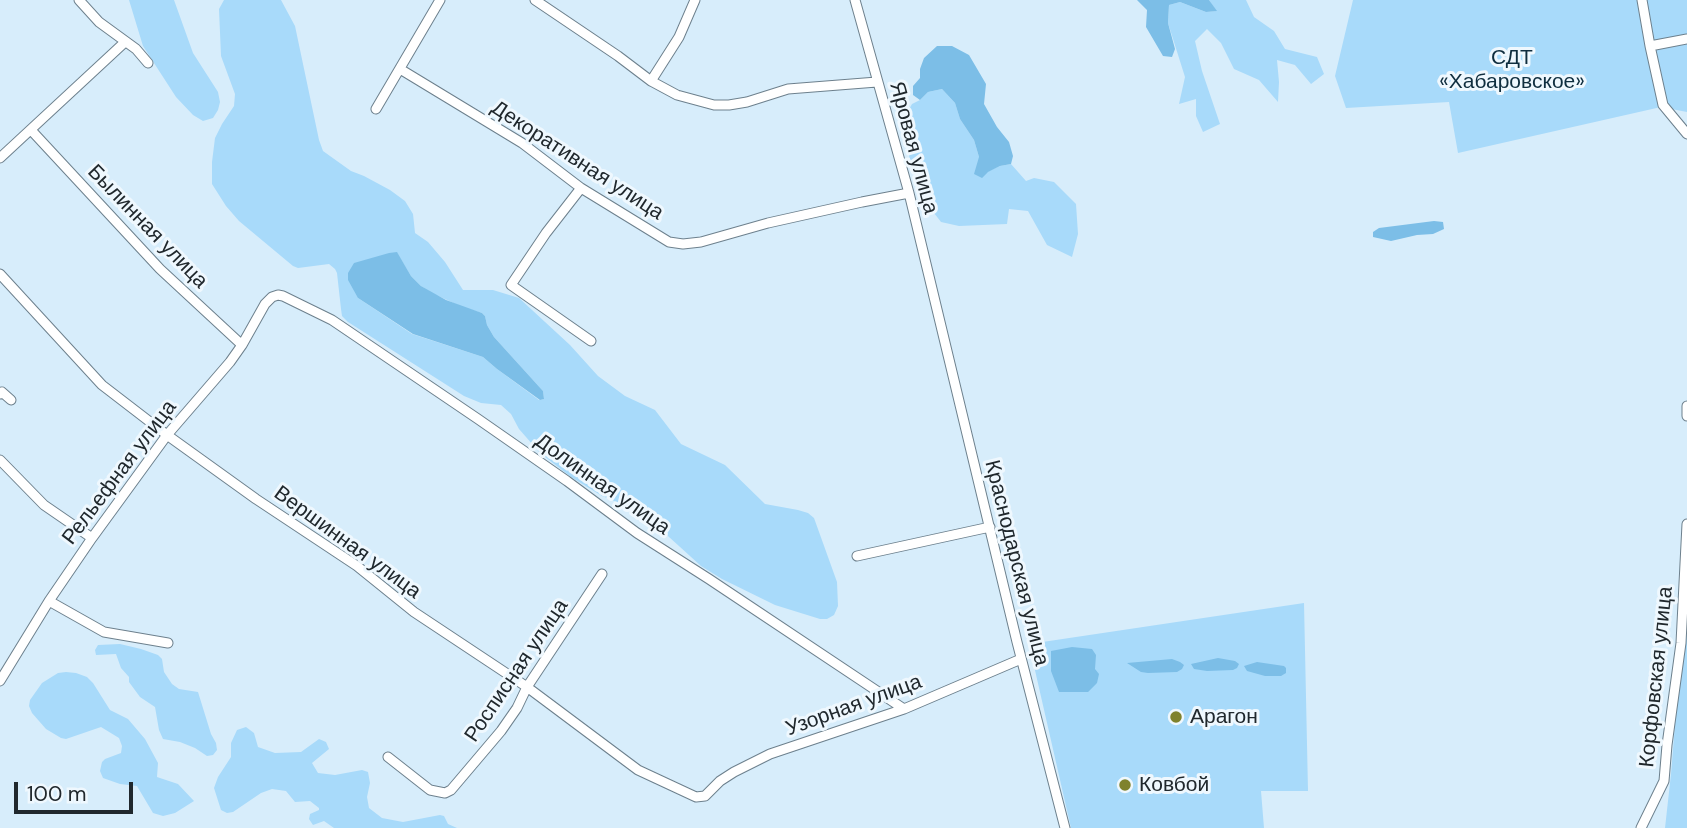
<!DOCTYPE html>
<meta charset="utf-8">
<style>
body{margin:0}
#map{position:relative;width:1687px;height:828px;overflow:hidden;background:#d7edfb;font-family:"DM Sans",sans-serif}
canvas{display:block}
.scale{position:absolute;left:14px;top:782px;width:119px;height:32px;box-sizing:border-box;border:4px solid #20282d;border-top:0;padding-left:9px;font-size:21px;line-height:24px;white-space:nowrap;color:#20282d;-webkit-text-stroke:5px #eff8fe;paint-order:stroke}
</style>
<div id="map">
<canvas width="1687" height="828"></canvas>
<div class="scale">100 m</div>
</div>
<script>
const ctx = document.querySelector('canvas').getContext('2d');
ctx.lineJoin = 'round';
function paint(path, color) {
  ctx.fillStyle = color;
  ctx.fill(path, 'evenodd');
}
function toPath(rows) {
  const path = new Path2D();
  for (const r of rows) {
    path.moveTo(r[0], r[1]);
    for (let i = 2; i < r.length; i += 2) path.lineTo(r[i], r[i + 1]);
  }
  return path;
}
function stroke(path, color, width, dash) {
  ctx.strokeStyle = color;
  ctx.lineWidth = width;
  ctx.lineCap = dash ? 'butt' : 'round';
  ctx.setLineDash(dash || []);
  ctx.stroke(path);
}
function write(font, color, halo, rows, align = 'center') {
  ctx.font = font + ' "DM Sans",sans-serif';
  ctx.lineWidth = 6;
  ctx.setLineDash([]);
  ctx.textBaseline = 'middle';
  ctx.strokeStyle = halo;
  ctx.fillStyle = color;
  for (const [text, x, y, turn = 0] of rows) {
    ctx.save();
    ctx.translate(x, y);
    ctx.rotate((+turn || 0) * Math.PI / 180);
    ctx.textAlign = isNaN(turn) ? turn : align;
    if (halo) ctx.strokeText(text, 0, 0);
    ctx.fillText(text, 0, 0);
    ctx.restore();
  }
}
const green = toPath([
 [129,0,174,0,193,53,218,92,220,102,218,110,213,118,203,121,193,115,176,97,143,46],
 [224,0,281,0,295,26,319,140,323,151,351,171,364,176,390,190,405,201,413,214,415,233,428,242,445,262,463,290,493,290,519,298,570,345,598,376,625,396,655,410,681,444,725,465,765,504,798,510,808,513,814,518,837,582,838,606,834,615,827,619,820,619,775,605,722,579,701,566,658,527,638,517,629,507,602,496,571,477,540,453,519,429,511,414,501,405,481,403,464,396,348,322,342,316,341,309,337,273,335,269,329,264,298,268,293,266,239,221,226,206,212,184,212,162,215,138,222,124,234,106,235,94,221,56,219,9],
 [389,253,397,253,411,276,421,286,432,293,462,307,482,313,485,316,487,325,494,337,543,391,544,399,539,400,497,369,483,357,412,334,358,298],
 [1209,0,1246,0,1254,17,1274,31,1285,49,1317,57,1324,74,1311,84,1295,65,1277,60,1279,82,1278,102,1259,80,1234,69,1221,43,1207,29,1195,41,1202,71,1220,124,1203,132,1196,116,1196,99,1179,104,1185,77,1168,23,1169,5,1180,2,1206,12,1216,11],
 [1353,0,1687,0,1687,112,1661,107,1458,153,1449,102,1346,108,1335,76],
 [942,89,955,103,960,119,974,140,979,157,987,172,1000,166,1011,164,1026,181,1034,178,1054,182,1076,204,1078,234,1072,257,1047,245,1028,211,1009,209,1007,224,959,226,941,222,920,195,908,152,903,120,912,104,920,100,928,92],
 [1687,575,1687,828,1665,828,1671,774],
 [1304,603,1308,791,1261,791,1264,828,1071,828,1029,644],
 [120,644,141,649,158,655,162,659,164,672,172,684,179,689,198,692,211,734,216,743,217,750,213,755,207,756,195,748,180,742,163,739,159,730,155,707,140,697,129,682,129,677,121,668,116,654,96,655,95,650,98,645],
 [66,672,76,673,87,677,93,683,110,710,128,719,145,739,158,763,157,777,178,784,194,801,175,813,163,816,153,813,137,786,120,784,103,778,100,771,102,762,105,759,121,753,122,746,119,738,101,727,66,739,61,738,46,729,32,713,29,706,30,700,42,683,58,673],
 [246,727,254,733,258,747,275,753,301,752,319,739,326,742,329,749,312,763,318,773,335,775,362,770,368,772,370,783,367,797,369,808,382,818,403,822,440,815,444,816,448,824,457,828,334,828,324,821,313,825,309,819,310,814,319,810,319,808,310,801,295,802,286,791,272,789,261,793,233,812,227,813,221,810,214,788,218,777,231,757,231,743,237,730]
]);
const water = toPath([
 [1137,0,1209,0,1217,11,1206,12,1180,2,1169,5,1168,23,1175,49,1172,57,1163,56,1146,27,1147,10],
 [937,46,952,46,969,55,986,84,984,104,997,127,1009,142,1013,156,1011,164,1000,166,988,172,982,178,974,174,979,157,974,140,960,119,955,103,942,89,928,92,920,100,913,95,913,86,920,78,920,69,924,58],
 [1434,221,1443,222,1444,229,1433,234,1417,235,1391,241,1373,237,1373,232,1379,228],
 [397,252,411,276,421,286,446,300,482,313,485,316,487,325,494,337,543,391,544,399,540,400,497,369,483,357,413,334,358,298,348,280,348,273,354,263,389,253],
 [1072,647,1092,649,1096,655,1095,669,1099,674,1097,683,1088,692,1059,692,1051,671,1051,651],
 [1218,658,1235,661,1239,664,1237,668,1233,670,1207,671,1194,669,1191,664],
 [1172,659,1180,662,1184,665,1182,669,1177,672,1148,673,1141,672,1127,663],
 [1257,662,1284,666,1286,668,1286,673,1281,676,1265,676,1247,671,1244,666]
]);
const minor = toPath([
 [79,0,99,22,136,49,148,63],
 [535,0,618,56,651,81,677,95,714,105,729,105,747,102,788,89,877,82],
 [855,0,909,193,1017,642,1065,828],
 [1642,0,1650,46,1663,105,1687,134],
 [1650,46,1687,39],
 [400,69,522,143,581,188,669,242,683,244,701,242,768,223,862,202,909,193],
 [651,81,679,37,695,0],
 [376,109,440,0],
 [31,130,160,269,242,345],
 [0,158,125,42],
 [581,188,546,233,511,285,591,341],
 [0,274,102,385,167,435,256,499,357,566,414,612,527,687,638,770,696,797,705,796,720,781,734,772,770,754,904,709,1021,659],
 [0,394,2,392,11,400],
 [1687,406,1687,416],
 [0,460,44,505,92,538],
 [857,556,990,527],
 [49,601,104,632,168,643],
 [0,681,49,601,92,538,167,435,230,362,242,345,265,304,272,297,278,295,283,296,332,320,478,419,567,481,637,533,709,579,904,709],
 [388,757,430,790,445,793,451,790,501,731,517,708,527,687,602,574],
 [1641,828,1664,781,1667,745,1681,643,1687,524]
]);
const markers = [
 [1176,717,7,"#7f822d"],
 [1125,785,7,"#7f822d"]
];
const parkNames = [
 ["СДТ",1512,58],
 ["«Хабаровское»",1512,82]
];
const streetNames = [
 ["Яровая улица",913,148,75],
 ["Декоративная улица",577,161,33],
 ["Былинная улица",147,227,46],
 ["Рельефная улица",120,473,-53],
 ["Долинная улица",602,485,35],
 ["Вершинная улица",347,543,36],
 ["Краснодарская улица",1016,563,76],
 ["Росписная улица",517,671,-56],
 ["Корфовская улица",1657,677,-84],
 ["Узорная улица",854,706,-20]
];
const poiNames = [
 ["Арагон",1190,717],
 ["Ковбой",1139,785]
];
paint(green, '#a8dafa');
paint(water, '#7cbee7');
stroke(minor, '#6d808d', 11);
stroke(minor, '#fff', 9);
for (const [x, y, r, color] of markers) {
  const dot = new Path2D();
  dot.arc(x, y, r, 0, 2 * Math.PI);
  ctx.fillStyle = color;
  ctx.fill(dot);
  stroke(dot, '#eff8fe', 2.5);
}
write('21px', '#0f2e3f', '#eff8fe', parkNames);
write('21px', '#20282d', '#eff8fe', streetNames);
write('21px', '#20282d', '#eff8fe', poiNames, 'left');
</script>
